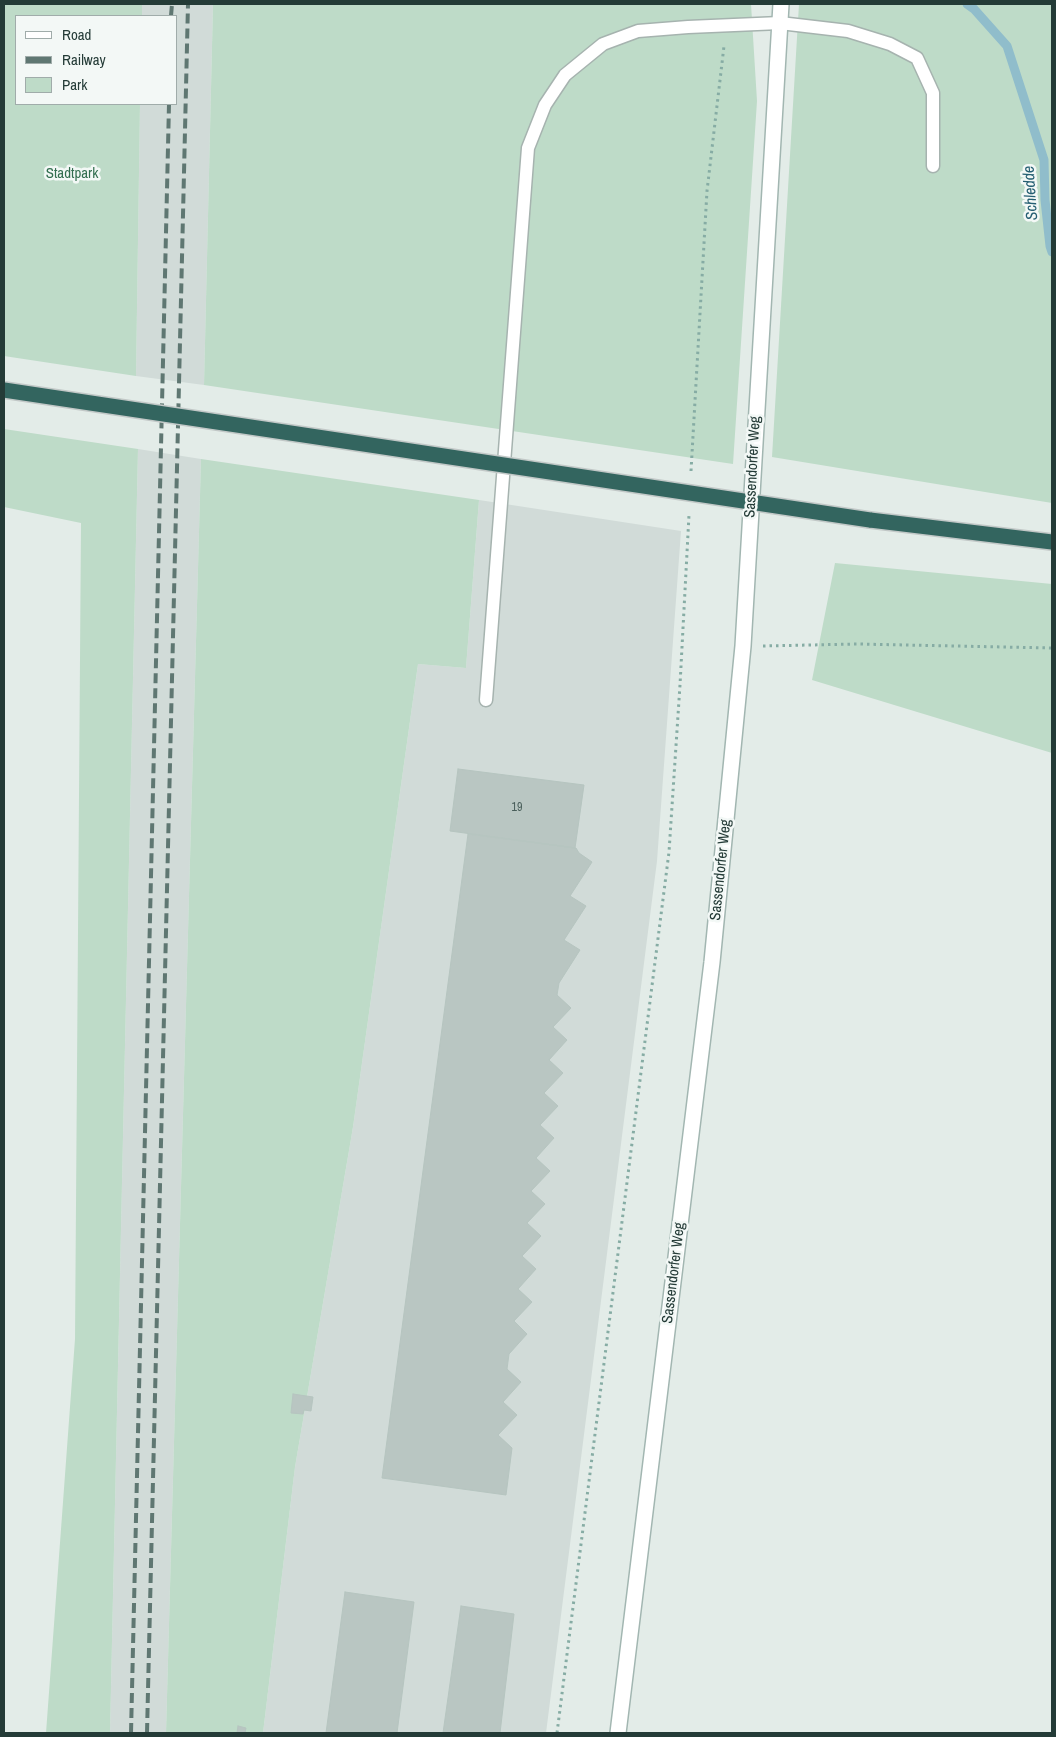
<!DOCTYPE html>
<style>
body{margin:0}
#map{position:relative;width:1056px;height:1737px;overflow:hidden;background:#e3ece8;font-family:"Archivo Narrow",sans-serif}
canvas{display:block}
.frame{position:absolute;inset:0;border:5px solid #243b37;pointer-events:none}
.legend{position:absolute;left:15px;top:15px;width:162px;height:90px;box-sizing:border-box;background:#f3f8f6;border:1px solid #a0acaa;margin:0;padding:6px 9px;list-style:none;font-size:15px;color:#243b37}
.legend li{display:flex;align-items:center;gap:10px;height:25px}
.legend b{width:25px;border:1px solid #a0acaa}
</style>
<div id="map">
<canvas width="1056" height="1737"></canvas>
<div class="frame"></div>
<ul class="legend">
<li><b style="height:6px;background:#fff"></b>Road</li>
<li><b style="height:6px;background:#5f7772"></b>Railway</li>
<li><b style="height:14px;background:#bedbc8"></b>Park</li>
</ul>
</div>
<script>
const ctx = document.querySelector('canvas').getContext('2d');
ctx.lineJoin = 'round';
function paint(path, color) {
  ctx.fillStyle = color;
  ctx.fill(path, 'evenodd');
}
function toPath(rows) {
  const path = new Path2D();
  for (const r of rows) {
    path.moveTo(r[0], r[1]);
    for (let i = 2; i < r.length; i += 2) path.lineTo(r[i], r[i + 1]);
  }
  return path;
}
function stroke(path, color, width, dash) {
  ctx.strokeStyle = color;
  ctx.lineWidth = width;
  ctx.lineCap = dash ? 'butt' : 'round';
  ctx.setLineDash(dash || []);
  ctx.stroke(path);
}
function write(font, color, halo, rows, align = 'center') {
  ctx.font = font + ' "Archivo Narrow",sans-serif';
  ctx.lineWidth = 5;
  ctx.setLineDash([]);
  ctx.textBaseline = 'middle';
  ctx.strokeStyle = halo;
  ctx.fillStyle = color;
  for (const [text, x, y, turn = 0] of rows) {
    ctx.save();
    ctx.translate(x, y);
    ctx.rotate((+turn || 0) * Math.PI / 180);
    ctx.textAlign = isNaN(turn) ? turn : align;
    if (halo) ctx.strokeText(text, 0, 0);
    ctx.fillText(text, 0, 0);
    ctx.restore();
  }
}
const built = toPath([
 [142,4,213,4,204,385,136,376,140,104,176,104,176,16,142,16],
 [138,449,201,459,166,1733,110,1733],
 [479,500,681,531,657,861,546,1733,263,1733,295,1467,353,1127,418,664,466,668]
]);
const green = toPath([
 [4,4,142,4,142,16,16,16,16,104,140,104,136,376,4,356],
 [213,4,751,4,757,101,733,464,204,385],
 [799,4,1052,4,1052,503,772,457],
 [4,429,138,449,110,1733,46,1733,75,1339,81,523,4,507],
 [201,459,479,500,466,668,418,664,353,1127,295,1467,263,1733,166,1733],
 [835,563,1052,584,1052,753,812,680]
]);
const stream = toPath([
 [967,4,974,9,1007,46,1044,160,1045,200,1050,246,1052,252]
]);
const building = toPath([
 [458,769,584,785,575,848,450,831,458,769],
 [468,834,576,848,579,853,592,862,570,896,586,906,564,940,580,950,559,983,557,995,571,1008,553,1027,567,1040,549,1060,563,1073,544,1093,558,1106,540,1125,554,1138,536,1158,550,1171,531,1191,545,1204,527,1223,541,1236,522,1256,536,1269,518,1289,532,1302,514,1321,527,1334,509,1354,507,1369,521,1382,503,1402,517,1415,498,1435,512,1448,506,1495,382,1478,468,834],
 [293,1394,313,1397,311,1411,304,1410,303,1414,291,1413,293,1394],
 [345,1592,414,1602,397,1733,326,1733,345,1592],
 [461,1606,514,1614,500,1733,443,1733,461,1606],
 [238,1726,246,1728,245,1733,237,1733,238,1726]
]);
const path = toPath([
 [691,471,707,191,724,46],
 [763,646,857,644,1052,648],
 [557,1733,669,852,680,685,689,515]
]);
const lane = toPath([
 [486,700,528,148,545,105,565,75,603,44,638,31,688,27,780,23,848,31,890,44,917,58,933,93,933,166]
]);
const secondary = toPath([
 [618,1733,712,962,743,646,781,4]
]);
const highway = toPath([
 [870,520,1052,542]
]);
const rail = toPath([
 [171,16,172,4],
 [131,1733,169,104],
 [147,1733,188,4]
]);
const highwayBridge = toPath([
 [4,390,870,520]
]);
const numberNames = [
 ["19",517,808]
];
const parkNames = [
 ["Stadtpark",72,174]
];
const streetNames = [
 ["Sassendorfer Weg",753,467,-87],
 ["Sassendorfer Weg",721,870,-84],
 ["Sassendorfer Weg",674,1273,-83]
];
const waterNames = [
 ["Schledde",1031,193,-94]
];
paint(built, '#d1dbd8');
paint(green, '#bedbc8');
stroke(stream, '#90bdcb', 9);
paint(building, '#b9c6c2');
stroke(building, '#b6c5c0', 1);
stroke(lane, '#a6b3af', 15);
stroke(secondary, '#a2b6b1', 18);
stroke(highway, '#c2c8c7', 18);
stroke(path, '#86aca4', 3, [2.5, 4]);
stroke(lane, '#fff', 12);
stroke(secondary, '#fff', 15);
stroke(highway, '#33655f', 15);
stroke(rail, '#5f7772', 4, [10, 5]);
stroke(highwayBridge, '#c2c8c7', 18, []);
stroke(highwayBridge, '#33655f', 15);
write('12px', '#495e5a', null, numberNames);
write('15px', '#326e4f', '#f3f8f6', parkNames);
write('15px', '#243b37', '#f3f8f6', streetNames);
write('italic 16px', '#245e72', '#f3f8f6', waterNames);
</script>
